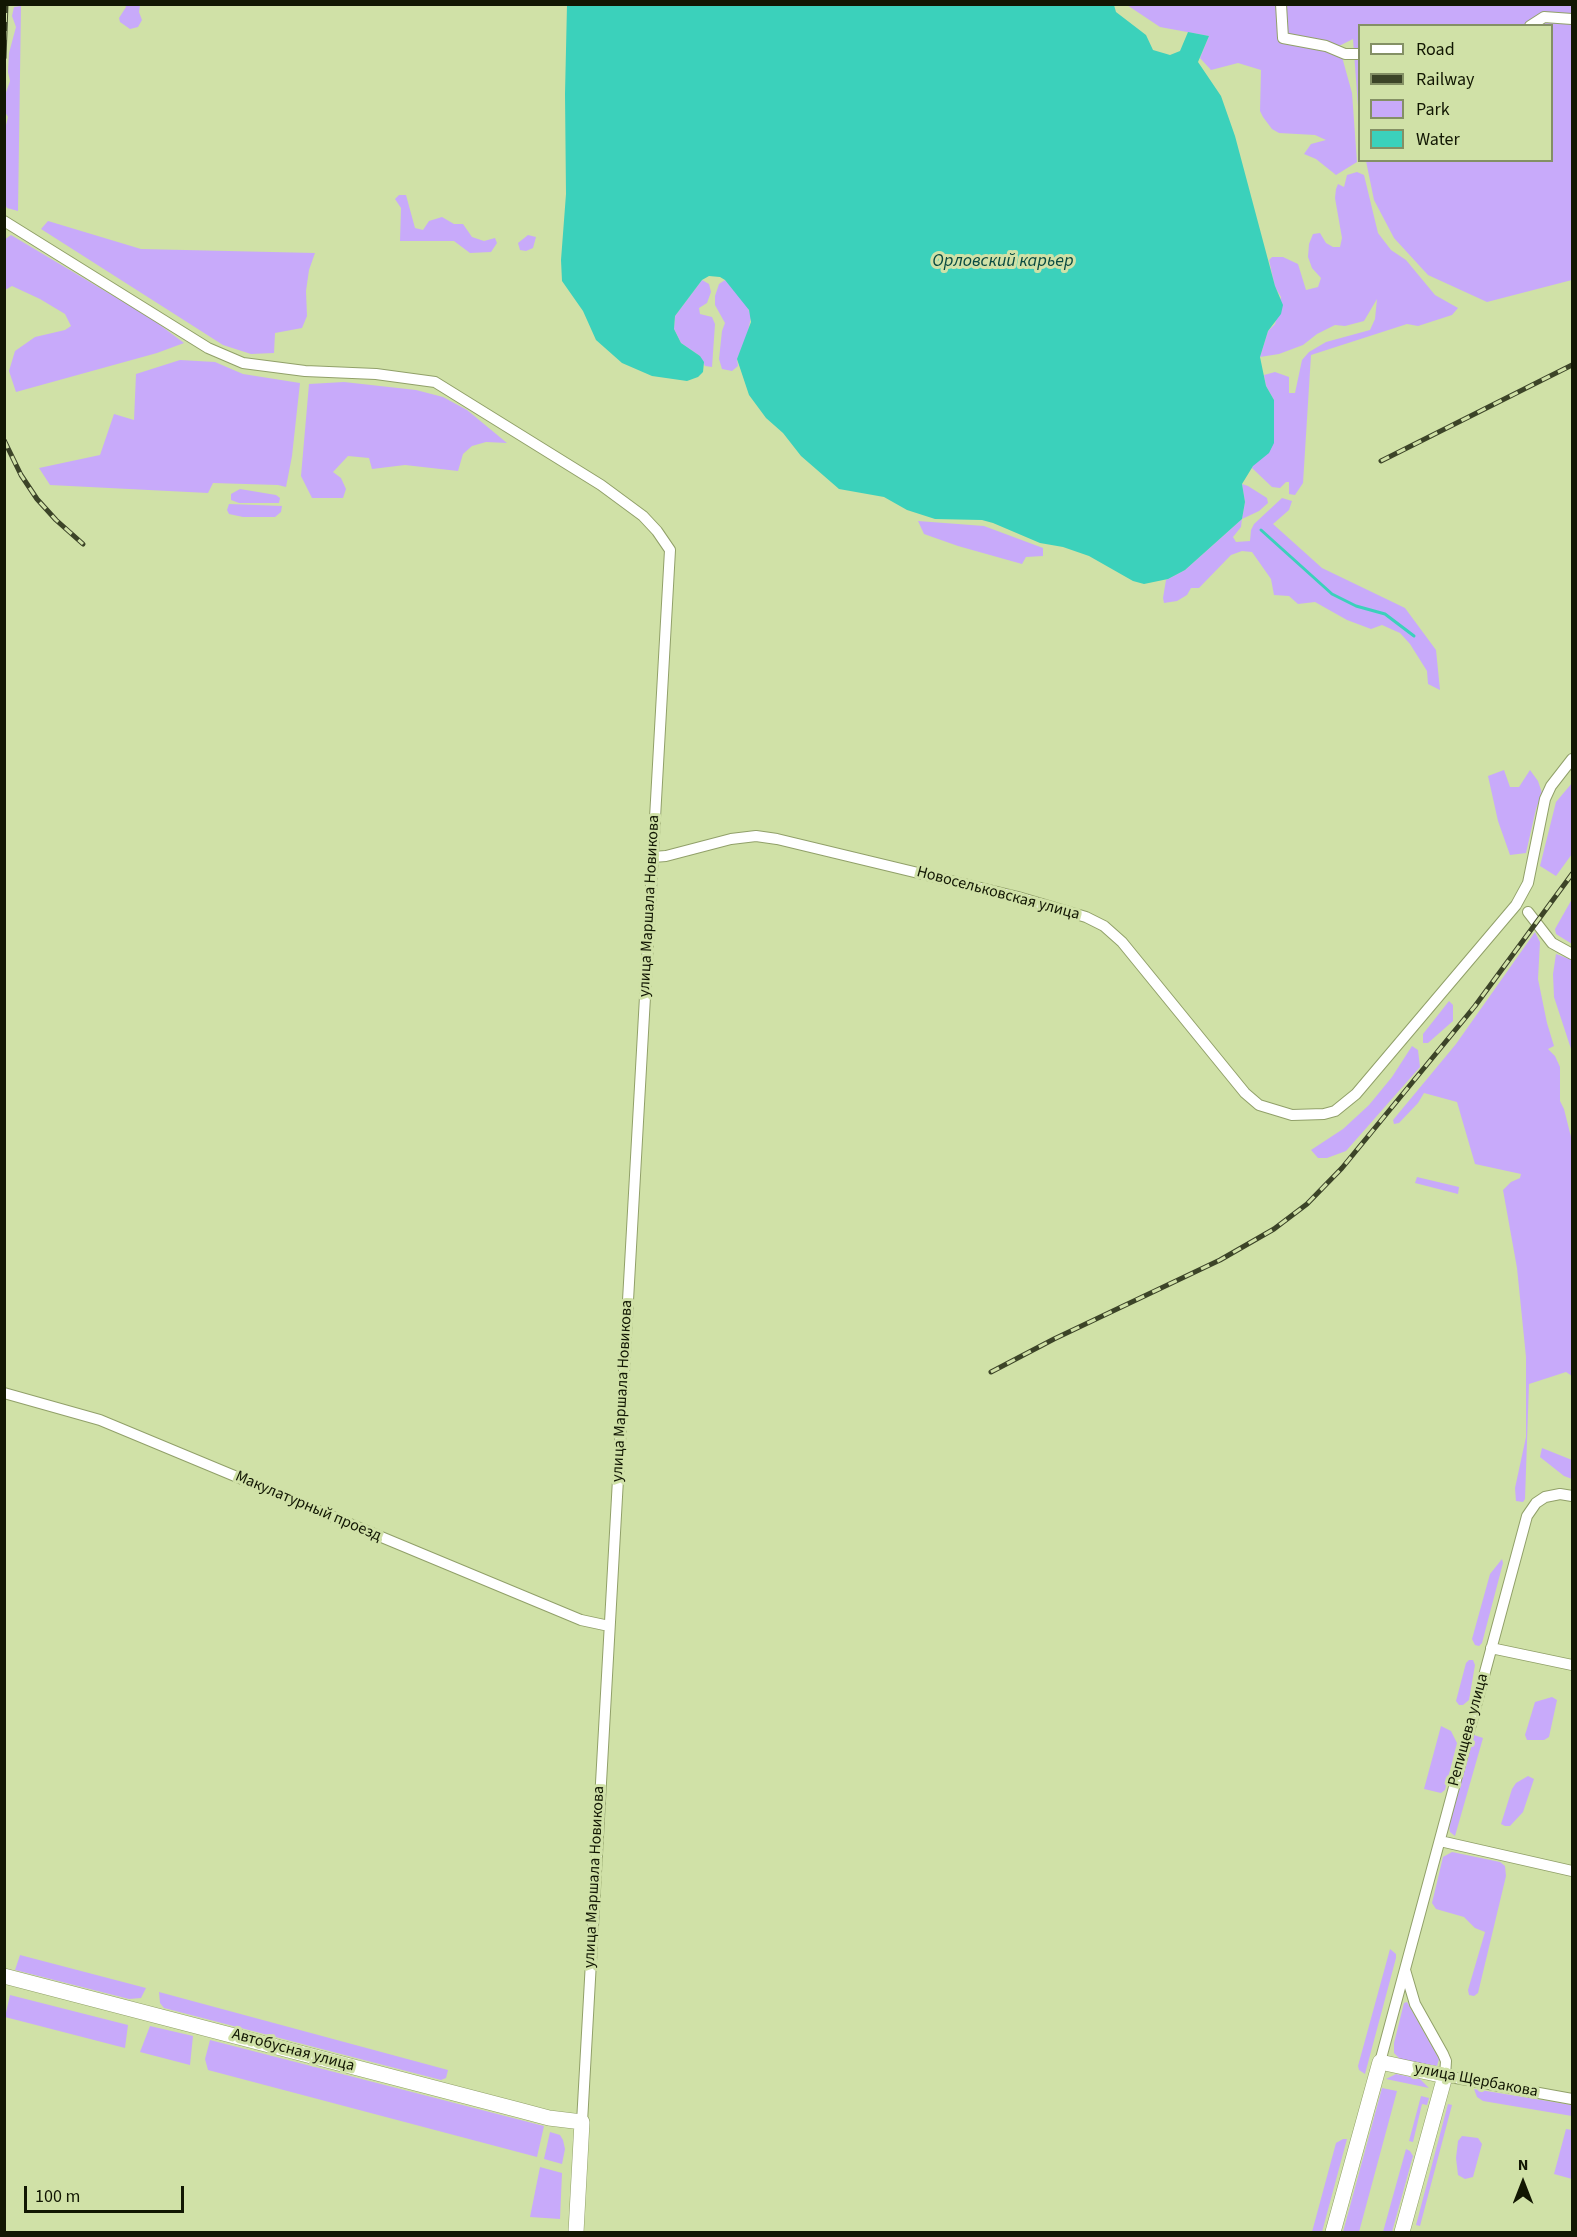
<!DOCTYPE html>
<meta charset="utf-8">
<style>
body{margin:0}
#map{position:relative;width:1577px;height:2237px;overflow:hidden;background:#d0e1a7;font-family:"Source Sans 3",sans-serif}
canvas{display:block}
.frame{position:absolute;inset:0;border:6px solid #121703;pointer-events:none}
.legend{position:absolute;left:1358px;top:24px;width:195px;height:138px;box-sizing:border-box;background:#d0e1a7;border:2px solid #849065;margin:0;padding:8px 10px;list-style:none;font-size:18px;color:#121703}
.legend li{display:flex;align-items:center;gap:12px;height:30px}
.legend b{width:30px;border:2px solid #849065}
.north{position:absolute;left:1493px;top:2153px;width:60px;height:60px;-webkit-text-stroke:4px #d0e1a7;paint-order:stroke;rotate:0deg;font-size:16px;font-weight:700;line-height:24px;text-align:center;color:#121703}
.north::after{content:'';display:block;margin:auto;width:21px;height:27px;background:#121703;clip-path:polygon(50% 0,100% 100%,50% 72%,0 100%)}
.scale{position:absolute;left:24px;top:2186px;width:160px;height:27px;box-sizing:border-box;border:3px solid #121703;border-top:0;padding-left:8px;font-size:18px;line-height:21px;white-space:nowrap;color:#121703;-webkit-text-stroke:4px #d0e1a7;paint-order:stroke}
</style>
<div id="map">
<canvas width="1577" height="2237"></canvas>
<div class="frame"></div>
<ul class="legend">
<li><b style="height:8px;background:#fff"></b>Road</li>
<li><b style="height:8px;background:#3c4428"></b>Railway</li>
<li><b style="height:16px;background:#c8aafa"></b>Park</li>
<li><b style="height:16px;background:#3bd1bb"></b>Water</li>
</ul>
<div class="north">N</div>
<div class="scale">100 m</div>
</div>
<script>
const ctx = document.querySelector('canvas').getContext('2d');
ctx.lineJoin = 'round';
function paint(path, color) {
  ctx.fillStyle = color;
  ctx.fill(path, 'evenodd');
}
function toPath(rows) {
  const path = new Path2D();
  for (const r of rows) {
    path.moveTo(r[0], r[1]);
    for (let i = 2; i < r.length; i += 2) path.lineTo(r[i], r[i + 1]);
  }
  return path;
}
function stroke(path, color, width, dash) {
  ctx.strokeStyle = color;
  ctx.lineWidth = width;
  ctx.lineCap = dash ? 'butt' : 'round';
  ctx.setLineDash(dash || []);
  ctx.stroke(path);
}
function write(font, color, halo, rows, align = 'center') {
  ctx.font = font + ' "Source Sans 3",sans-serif';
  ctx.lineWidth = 6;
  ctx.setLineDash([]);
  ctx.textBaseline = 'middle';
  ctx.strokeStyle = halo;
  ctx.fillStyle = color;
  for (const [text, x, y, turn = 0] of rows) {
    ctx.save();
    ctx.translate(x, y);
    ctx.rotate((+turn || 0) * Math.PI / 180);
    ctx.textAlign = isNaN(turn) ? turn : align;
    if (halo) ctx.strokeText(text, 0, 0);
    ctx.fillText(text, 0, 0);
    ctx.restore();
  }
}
const green = toPath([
 [125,5,140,5,139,12,142,20,138,27,130,29,120,22,119,18,126,7],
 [1127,5,1572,5,1572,280,1487,302,1428,275,1394,238,1374,200,1366,161,1552,160,1552,26,1360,26,1359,120,1353,39,1339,46,1352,93,1357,162,1336,175,1316,159,1304,154,1311,144,1326,140,1315,135,1279,133,1272,129,1263,117,1260,111,1261,70,1238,63,1211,70,1200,58,1209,36,1160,27],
 [21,6,18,211,7,208,5,204,4,133,8,117,5,112,4,98,10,81,8,72,9,53,16,27,12,16,14,7],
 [1357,172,1364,175,1378,233,1391,250,1406,260,1435,295,1458,308,1452,315,1418,326,1407,324,1311,355,1303,483,1295,495,1289,494,1289,482,1286,482,1280,488,1272,487,1252,468,1274,400,1266,386,1264,375,1275,372,1289,377,1289,393,1295,393,1302,360,1309,352,1326,342,1370,330,1375,319,1377,299,1364,321,1345,326,1335,325,1317,334,1303,345,1279,354,1260,357,1268,331,1275,324,1281,297,1275,287,1269,260,1272,257,1283,257,1298,264,1306,290,1318,287,1321,278,1312,268,1308,257,1309,244,1313,234,1320,233,1326,243,1333,247,1340,247,1342,238,1335,198,1336,189,1338,184,1344,187,1347,175],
 [399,195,406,195,415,228,423,230,429,221,442,217,454,224,463,224,472,237,484,241,495,238,497,243,491,252,470,253,454,241,400,241,401,208,395,199],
 [48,221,141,249,315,253,309,270,306,291,307,316,302,328,275,333,274,353,251,354,223,345,41,229],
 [11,235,152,319,184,343,157,353,16,392,9,371,15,351,35,337,65,330,71,326,65,314,40,299,12,286,5,290,4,240],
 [528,235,536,237,533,248,526,251,520,250,518,243],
 [702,280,709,284,711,292,707,303,699,308,700,314,712,317,715,324,712,367,705,366,700,356,681,343,674,329,675,316],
 [725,280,747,305,751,317,747,336,737,359,738,366,732,371,722,369,719,359,722,331,725,323,715,305,715,296,719,284],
 [180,360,215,362,243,374,300,383,292,456,286,487,278,485,213,483,208,493,50,485,39,468,100,455,114,414,134,420,136,374],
 [344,382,416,390,443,397,467,410,507,443,486,442,472,446,463,454,458,471,405,465,372,469,369,458,348,456,333,472,341,478,346,489,343,498,312,498,301,476,309,384],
 [1242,484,1248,486,1267,498,1268,503,1259,511,1242,519,1241,527,1233,537,1236,542,1250,541,1251,530,1254,524,1282,498,1292,501,1289,510,1273,524,1322,568,1405,608,1436,650,1440,690,1428,684,1427,671,1410,644,1400,633,1382,625,1371,629,1347,620,1315,602,1298,604,1289,596,1274,595,1271,579,1252,552,1242,551,1231,555,1199,588,1191,588,1187,595,1177,601,1164,603,1163,598,1166,580,1185,570,1242,519,1245,502],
 [240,489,276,495,280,498,279,503,239,503,231,500,231,494],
 [229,504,282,506,281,512,275,517,243,517,229,514,227,510],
 [918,521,984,526,1043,548,1043,556,1026,557,1022,564,958,546,924,534],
 [1504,770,1510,787,1519,787,1530,770,1538,781,1542,793,1536,809,1526,853,1510,855,1498,821,1488,776],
 [1572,783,1572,854,1556,876,1540,866,1556,802],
 [1572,899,1572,944,1556,934,1555,929],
 [1535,932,1540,942,1538,979,1547,1023,1554,1046,1548,1049,1555,1056,1560,1067,1560,1101,1564,1109,1572,1141,1572,1376,1566,1372,1529,1384,1525,1499,1523,1502,1516,1501,1515,1488,1526,1437,1526,1357,1517,1268,1503,1190,1511,1182,1520,1178,1521,1174,1475,1164,1457,1102,1424,1093,1418,1103,1399,1123,1394,1124,1393,1120,1456,1044],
 [1556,954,1572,960,1572,1052,1554,997,1553,974],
 [1449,1001,1453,1005,1453,1021,1428,1043,1423,1043,1423,1034],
 [1412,1046,1418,1050,1420,1067,1346,1151,1327,1158,1318,1158,1311,1150,1343,1129,1369,1105,1392,1077],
 [1417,1177,1459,1187,1458,1194,1415,1183],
 [1542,1448,1572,1460,1572,1479,1564,1476,1540,1457],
 [1502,1559,1503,1563,1482,1643,1479,1646,1475,1645,1472,1639,1490,1574],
 [1469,1660,1473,1660,1475,1665,1469,1700,1463,1705,1459,1705,1456,1701,1466,1663],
 [1552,1697,1557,1700,1549,1737,1544,1740,1527,1740,1525,1735,1535,1702],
 [1441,1726,1451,1731,1457,1743,1445,1790,1441,1793,1424,1789],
 [1474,1735,1483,1738,1455,1836,1450,1832,1449,1826],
 [1528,1776,1534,1779,1523,1812,1510,1826,1505,1826,1501,1824,1512,1789,1516,1783],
 [1452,1852,1500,1862,1505,1866,1506,1876,1478,1993,1474,1996,1469,1995,1468,1990,1485,1932,1475,1928,1464,1917,1436,1909,1432,1903,1443,1857],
 [1390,1949,1396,1954,1396,1958,1365,2074,1359,2070,1358,2066],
 [20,1955,146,1988,141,1998,129,1999,15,1970],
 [159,1992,448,2070,446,2078,441,2080,164,2008,160,2003],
 [10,1995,128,2025,125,2048,5,2017],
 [1407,2002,1439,2059,1437,2066,1401,2060,1394,2053,1394,2043,1404,2003],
 [150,2026,193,2036,190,2065,140,2052],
 [210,2040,544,2126,537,2157,208,2070,205,2059],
 [1396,2074,1420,2079,1429,2088,1386,2079],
 [1382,2088,1397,2091,1359,2232,1343,2232],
 [1474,2089,1572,2105,1572,2116,1483,2101,1477,2097],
 [1421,2096,1429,2098,1427,2105,1422,2104,1413,2142,1409,2141],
 [1448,2104,1452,2105,1420,2226,1416,2225],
 [1566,2129,1572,2130,1572,2179,1554,2174],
 [550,2132,560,2135,563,2140,565,2149,562,2164,544,2159],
 [1462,2136,1478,2138,1482,2144,1473,2177,1465,2179,1458,2175,1456,2158,1458,2141],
 [1343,2139,1347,2139,1322,2232,1312,2232,1336,2143],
 [1406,2149,1410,2151,1413,2156,1392,2232,1383,2232],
 [540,2167,562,2173,560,2219,530,2217]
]);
const water = toPath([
 [567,5,1114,5,1116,12,1146,35,1153,50,1170,55,1180,51,1188,32,1209,36,1198,62,1221,96,1235,136,1275,286,1283,305,1281,314,1268,331,1260,357,1266,386,1274,400,1274,443,1269,453,1253,466,1242,484,1245,502,1242,519,1185,570,1168,579,1144,584,1133,581,1089,556,1063,547,1040,543,993,523,982,520,935,519,907,510,884,497,839,489,801,456,783,433,766,418,749,395,737,359,751,322,749,310,725,280,720,277,709,276,702,280,675,316,674,329,681,343,700,356,704,362,703,372,698,377,687,381,652,376,622,363,596,340,583,311,562,281,561,260,566,194,565,94]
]);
const stream = toPath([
 [1261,530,1332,594,1356,606,1385,614,1414,636]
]);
const street = toPath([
 [1281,4,1283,38,1326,46,1345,54,1360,54],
 [1530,26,1544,17,1572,19],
 [4,221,208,348,243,363,305,371,376,374,435,382,601,485,643,516,657,531,670,550,582,2122],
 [653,857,666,856,731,839,756,836,777,839,1018,897,1086,917,1104,926,1122,942,1245,1093,1259,1105,1292,1115,1324,1114,1335,1111,1356,1094,1516,905,1528,883,1545,799,1551,786,1572,759],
 [1528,912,1552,943,1572,954],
 [4,1393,100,1420,581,1620,609,1626],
 [1491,1648,1572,1665],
 [1440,1841,1572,1871],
 [1405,1970,1415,2004,1443,2054,1446,2061,1445,2076,1572,2099],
 [1380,2062,1527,1516,1536,1503,1545,1497,1560,1494,1572,1496]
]);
const secondary = toPath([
 [4,1976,519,2110,549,2118,582,2122,576,2232],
 [1333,2232,1380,2062,1445,2076,1402,2232]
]);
const rail = toPath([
 [4,58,6,4],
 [4,440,21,475,37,499,56,520,83,544],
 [1381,461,1572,365],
 [991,1372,1054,1339,1220,1260,1274,1229,1307,1204,1342,1168,1475,1006,1572,874]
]);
const streetNames = [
 ["Новосельковская улица",998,894,15],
 ["улица Маршала Новикова",650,906,-87],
 ["улица Маршала Новикова",623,1391,-87],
 ["Макулатурный проезд",308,1507,23],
 ["Репищева улица",1469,1730,-75],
 ["улица Маршала Новикова",595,1877,-87],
 ["Автобусная улица",293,2051,15],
 ["улица Щербакова",1476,2081,11]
];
const waterNames = [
 ["Орловский карьер",1003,262]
];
paint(green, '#c8aafa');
paint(water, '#3bd1bb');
stroke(stream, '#3bd1bb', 3);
stroke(street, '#91a069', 12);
stroke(secondary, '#91a069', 16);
stroke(street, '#fff', 10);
stroke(secondary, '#fff', 15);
stroke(rail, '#3c4428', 5);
stroke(rail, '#d0e1a7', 3, [9]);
write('16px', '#121703', '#d0e1a7', streetNames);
write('italic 18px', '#094a41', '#d0e1a7', waterNames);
</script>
